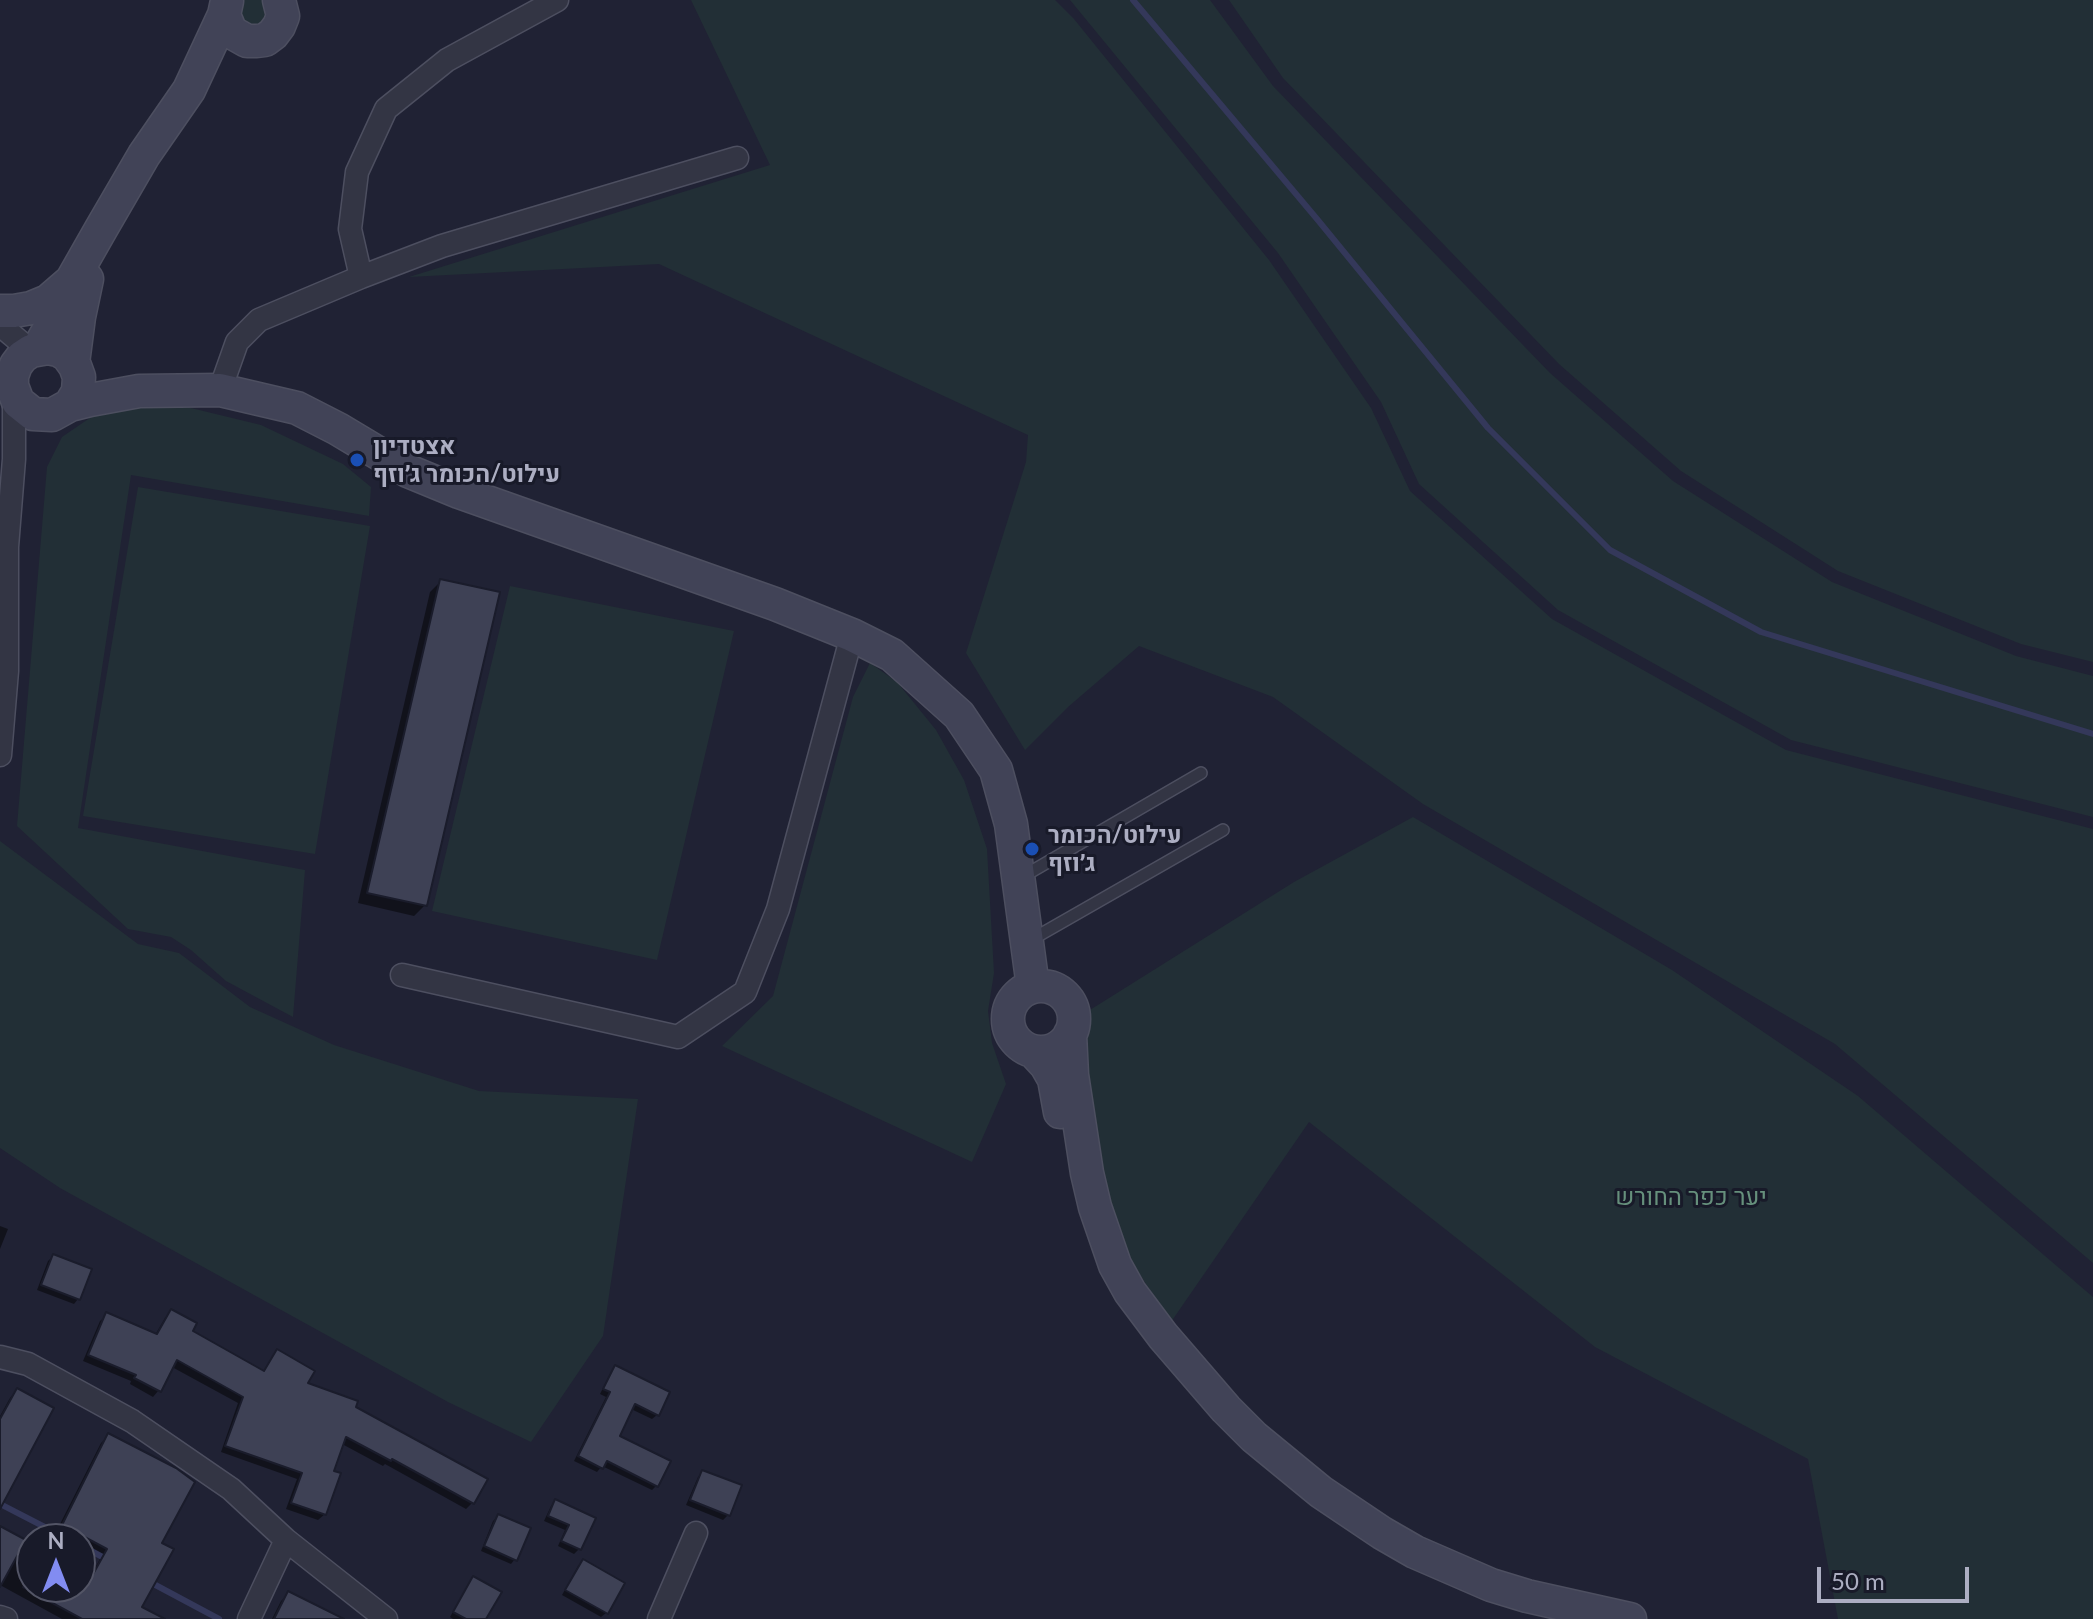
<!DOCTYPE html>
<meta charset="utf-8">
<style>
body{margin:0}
#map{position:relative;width:2093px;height:1619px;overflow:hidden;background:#202234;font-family:Lato,sans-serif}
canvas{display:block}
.north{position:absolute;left:16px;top:1523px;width:80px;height:80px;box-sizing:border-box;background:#181a29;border:2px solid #535566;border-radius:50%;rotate:0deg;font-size:22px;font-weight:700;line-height:32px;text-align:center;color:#acaec2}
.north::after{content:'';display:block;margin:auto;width:28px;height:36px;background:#828cf1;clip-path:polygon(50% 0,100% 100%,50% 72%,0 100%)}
.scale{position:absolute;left:1817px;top:1567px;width:152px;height:36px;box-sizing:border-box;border:4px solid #acaec2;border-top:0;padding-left:10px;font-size:24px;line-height:28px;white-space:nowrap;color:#acaec2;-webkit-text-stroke:6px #181a29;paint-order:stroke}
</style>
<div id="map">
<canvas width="2093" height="1619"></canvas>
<div class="north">N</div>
<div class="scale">50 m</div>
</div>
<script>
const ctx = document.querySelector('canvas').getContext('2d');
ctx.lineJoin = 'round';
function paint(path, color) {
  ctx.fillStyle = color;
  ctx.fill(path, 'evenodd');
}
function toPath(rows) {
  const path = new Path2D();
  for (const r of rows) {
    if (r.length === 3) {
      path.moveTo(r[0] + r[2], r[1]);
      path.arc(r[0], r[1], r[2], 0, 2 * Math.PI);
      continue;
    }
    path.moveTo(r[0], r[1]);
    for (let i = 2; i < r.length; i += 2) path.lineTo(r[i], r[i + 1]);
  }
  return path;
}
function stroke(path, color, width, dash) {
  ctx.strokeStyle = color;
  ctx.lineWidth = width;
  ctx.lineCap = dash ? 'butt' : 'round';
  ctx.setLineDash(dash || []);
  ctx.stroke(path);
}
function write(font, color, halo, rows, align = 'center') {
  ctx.font = font + ' Lato,Heebo,sans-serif';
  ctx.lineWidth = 6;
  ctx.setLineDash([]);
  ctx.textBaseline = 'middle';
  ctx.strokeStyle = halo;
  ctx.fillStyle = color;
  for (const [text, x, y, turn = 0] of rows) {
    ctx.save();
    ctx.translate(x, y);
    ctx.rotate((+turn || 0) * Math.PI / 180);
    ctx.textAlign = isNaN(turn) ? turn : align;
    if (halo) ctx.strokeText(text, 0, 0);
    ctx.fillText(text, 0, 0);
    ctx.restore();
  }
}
const green = toPath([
 [242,0,265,0,271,19,248,32,236,8],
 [691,0,1055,0,1074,19,1269,260,1371,408,1410,491,1552,619,1786,750,2093,829,2093,1263,1835,1044,1423,804,1273,697,1139,646,1068,707,1025,750,966,653,1026,462,1028,435,659,264,409,277,770,165],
 [1070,0,1210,0,1273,86,1550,373,1673,481,1832,582,2016,656,2093,676,2093,817,1791,740,1558,610,1419,484,1381,402,1278,253],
 [1229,0,2093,0,2093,662,2021,644,1838,571,1681,471,1559,364,1283,78],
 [154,399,261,425,343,464,371,487,369,516,131,475,78,828,305,870,293,1017,226,981,191,950,171,937,128,929,17,826,47,467,62,437,100,411],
 [138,487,370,526,315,854,83,816],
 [510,586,734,631,657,960,432,911],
 [870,663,897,682,936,730,964,780,987,849,994,973,988,1011,992,1043,1006,1084,972,1162,722,1046,773,996,853,697],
 [1413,817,1672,970,1858,1096,2093,1297,2093,1619,1838,1619,1808,1459,1595,1347,1309,1122,1171,1322,1117,1240,1066,1025,1294,882],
 [0,841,138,944,179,953,250,1007,334,1045,479,1091,638,1099,603,1336,531,1442,448,1402,60,1188,0,1148]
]);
const shadow = toPath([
 [441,581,425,905,414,916,358,903,430,592],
 [0,1226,8,1229,0,1249],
 [53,1256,78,1299,74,1304,37,1290,48,1261],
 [171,1311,190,1332,263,1372,277,1352,305,1384,354,1408,472,1503,466,1509,385,1464,383,1466,342,1444,332,1472,325,1514,318,1520,286,1509,297,1479,221,1452,238,1403,172,1367,159,1390,153,1397,130,1384,131,1381,83,1361,100,1321,107,1315,155,1335,165,1318],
 [616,1367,657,1415,652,1419,631,1409,617,1437,657,1485,652,1490,602,1466,597,1472,574,1461,606,1397,600,1394,611,1372],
 [17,1390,0,1500,0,1416,10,1398],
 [108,1436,160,1544,140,1608,141,1619,62,1619,0,1585,0,1528,32,1545,32,1587,80,1587,80,1571,90,1577,101,1557,80,1545,80,1539,68,1539,56,1532,101,1443],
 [703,1472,728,1515,723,1520,686,1505,698,1477],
 [555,1502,593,1519,579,1549,574,1554,558,1546,565,1530,544,1521,551,1506],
 [498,1516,515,1559,511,1564,481,1551,493,1521],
 [583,1562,606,1613,601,1617,562,1595,578,1566],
 [473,1579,484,1619,453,1619,450,1617,469,1583],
 [288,1594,331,1619,272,1619,281,1601]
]);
const stream = toPath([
 [1133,0,1317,219,1488,428,1610,550,1761,632,2093,734],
 [0,1504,68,1539],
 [80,1545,110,1561],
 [148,1581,219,1619]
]);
const building = toPath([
 [440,579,500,592,427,906,367,893,440,579],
 [53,1254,92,1269,80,1300,41,1285,53,1254],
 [171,1309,197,1323,193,1331,264,1371,277,1349,315,1371,308,1383,358,1401,356,1407,488,1479,474,1504,392,1459,391,1461,346,1437,334,1471,341,1473,326,1515,291,1503,302,1473,225,1446,243,1397,177,1360,161,1392,134,1378,136,1375,88,1355,106,1312,157,1334,171,1309],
 [615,1365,670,1392,659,1416,635,1404,620,1436,671,1461,658,1487,607,1461,603,1469,578,1456,610,1392,603,1389,615,1365],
 [17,1388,54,1408,0,1509,0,1419,17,1388],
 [108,1433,176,1468,195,1482,162,1543,174,1549,142,1607,165,1619,82,1619,23,1587,80,1587,80,1569,92,1576,107,1549,62,1525,108,1433],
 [702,1470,742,1485,730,1516,690,1500,702,1470],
 [555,1499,596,1518,581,1550,561,1541,569,1525,548,1516,555,1499],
 [498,1514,531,1528,517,1561,484,1546,498,1514],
 [0,1526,26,1540,0,1587,0,1526],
 [583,1559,625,1583,608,1614,565,1590,583,1559],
 [473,1576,502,1592,486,1619,466,1619,453,1612,473,1576],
 [288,1591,344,1619,274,1619,288,1591]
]);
const lane = toPath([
 [1022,877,1201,773],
 [1029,941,1223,830]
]);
const street = toPath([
 [361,277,350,229,357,172,386,109,447,60,557,0],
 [0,325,31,351],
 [220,390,237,342,259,320,361,277,442,246,737,158],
 [0,755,7,671,7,547,14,459,14,394],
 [402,975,678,1037,745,992,778,909,852,635],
 [0,1357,28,1364,132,1421,231,1489,286,1540,386,1619],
 [0,1617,6,1619],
 [249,1619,286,1540],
 [659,1619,696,1533]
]);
const secondary = toPath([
 [227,1,224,15,231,32,247,41,257,41,265,40,273,34,279,26,283,16,279,0],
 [0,311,14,311,31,308,48,301,70,282],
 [38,349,55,319,72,280,101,229,144,155,189,90,224,15],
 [73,363,79,317,87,279],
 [70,405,78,392,79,377,75,366,67,355,58,350,48,348,31,351,22,357,16,365,12,376,12,386,18,402,33,414,52,415,70,405,90,400,139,391,220,390,297,408,338,429,408,471,459,492,775,604,852,635,892,655,959,715,996,770,1011,824,1033,987],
 [1041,1019,33],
 [1070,1034,1072,1075,1087,1173,1095,1207,1115,1265,1130,1292,1163,1336,1226,1409,1254,1437,1321,1492,1382,1533,1415,1552,1491,1585,1527,1596,1630,1619],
 [1033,1051,1046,1065,1054,1079,1060,1112]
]);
const markers = [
 [357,460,8,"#1a4fb4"],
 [1032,849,8,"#1a4fb4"]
];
const poiNames = [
 ["אצטדיון",373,446],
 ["עילוט/הכומר ג׳וזף",373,474],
 ["עילוט/הכומר",1048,835],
 ["ג׳וזף",1048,863]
];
const parkNames = [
 ["יער כפר החורש",1691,1197]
];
paint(green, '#222f36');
paint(shadow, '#0007');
stroke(stream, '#34385a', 6);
paint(building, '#3e4155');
stroke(building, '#1a1c2b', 2);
stroke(lane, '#4d4f60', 14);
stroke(street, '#4d4f60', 25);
stroke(secondary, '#4d4f60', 35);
stroke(lane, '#333544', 11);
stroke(street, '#333544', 22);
stroke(secondary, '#414357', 32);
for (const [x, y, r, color] of markers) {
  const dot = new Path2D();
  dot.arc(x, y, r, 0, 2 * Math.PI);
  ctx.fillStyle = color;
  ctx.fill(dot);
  stroke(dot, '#181a29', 3);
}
write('bold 24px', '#acaec2', '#181a29', poiNames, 'left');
write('24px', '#66907c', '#181a29', parkNames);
</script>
